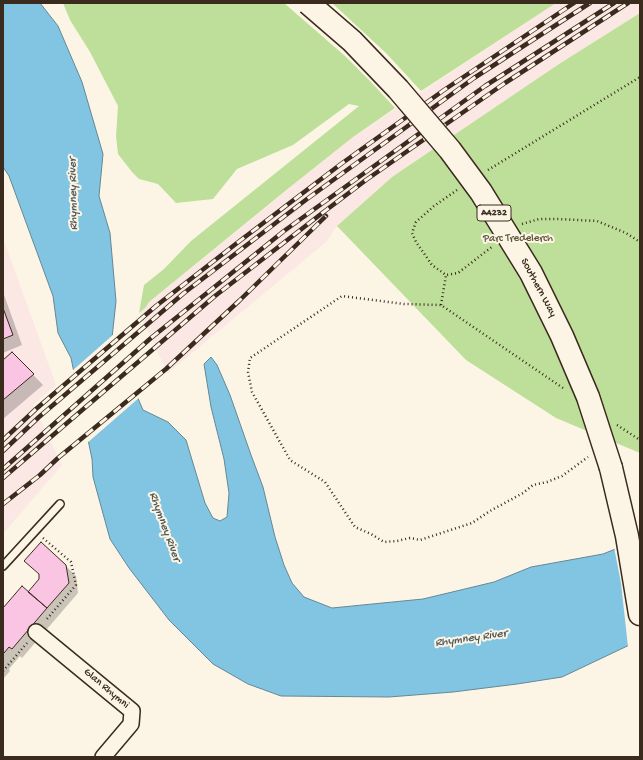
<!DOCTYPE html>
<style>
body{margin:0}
#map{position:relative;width:643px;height:760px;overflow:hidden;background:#fcf5e5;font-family:"Gochi Hand",sans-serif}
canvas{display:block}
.frame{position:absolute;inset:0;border:4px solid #3b2a1e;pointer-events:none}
</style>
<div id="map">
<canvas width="643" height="760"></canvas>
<div class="frame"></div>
</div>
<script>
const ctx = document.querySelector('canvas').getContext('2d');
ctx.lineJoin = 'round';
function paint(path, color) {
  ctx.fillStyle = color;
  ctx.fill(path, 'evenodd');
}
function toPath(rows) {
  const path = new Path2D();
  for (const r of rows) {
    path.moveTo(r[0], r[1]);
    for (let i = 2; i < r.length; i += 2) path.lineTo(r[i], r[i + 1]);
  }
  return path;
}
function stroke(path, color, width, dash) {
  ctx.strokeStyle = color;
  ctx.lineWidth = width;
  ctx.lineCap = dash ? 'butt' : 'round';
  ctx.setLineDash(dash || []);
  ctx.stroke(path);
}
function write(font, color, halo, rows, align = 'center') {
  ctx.font = font + ' "Gochi Hand",sans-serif';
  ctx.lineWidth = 4;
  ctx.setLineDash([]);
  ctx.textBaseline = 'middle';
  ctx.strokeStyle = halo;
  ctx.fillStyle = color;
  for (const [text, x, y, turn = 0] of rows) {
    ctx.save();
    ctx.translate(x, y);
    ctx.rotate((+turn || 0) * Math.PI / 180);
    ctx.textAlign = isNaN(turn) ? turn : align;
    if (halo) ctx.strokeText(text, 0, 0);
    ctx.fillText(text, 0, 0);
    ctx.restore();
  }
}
const built = toPath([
 [556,3,640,3,640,13,559,64,392,177,337,226,326,242,168,373,139,313,146,307,149,302,353,137],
 [3,238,56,385,33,405,62,465,3,534]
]);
const green = toPath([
 [63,3,284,3,345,56,370,81,395,108,353,137,284,192,149,302,146,307,139,313,144,285,164,269,191,241,359,106,349,104,293,145,237,169,213,199,176,203,158,184,139,179,132,172,118,154,116,136,118,106,90,52,70,20],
 [332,3,556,3,421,91,386,53],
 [640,13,640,453,556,418,466,360,337,226,392,177,559,64]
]);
const water = toPath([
 [3,3,40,3,58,26,82,82,103,154,99,196,110,233,116,301,112,338,143,410,168,422,186,440,205,503,213,518,220,521,227,517,229,493,224,459,211,407,204,364,211,357,217,365,230,395,251,455,263,487,275,537,284,565,292,583,304,597,332,608,423,599,494,582,531,567,603,554,640,539,640,640,562,677,517,684,453,692,389,697,281,696,248,684,213,664,169,620,129,568,110,539,93,477,92,459,71,358,58,333,53,296,9,176,3,167,3,3]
]);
const pier = toPath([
 [114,334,114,338,140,397,86,444,72,371],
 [640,537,640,642,628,647,621,583,614,547]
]);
const shadow = toPath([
 [3,292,22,345,3,353],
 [12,353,43,385,3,419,3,361],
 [66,566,76,576,78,593,22,658,20,656,9,669,10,671,3,679,3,609,28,593]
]);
const building = toPath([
 [3,308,13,335,3,339,3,308],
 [12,352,34,374,3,400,3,360,12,352],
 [41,542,66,565,69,583,47,608,28,592,39,579,39,574,24,561,41,542],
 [22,586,47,608,12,649,9,647,4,653,3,651,3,608,22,586]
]);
const path = toPath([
 [488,170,640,77],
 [457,190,434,206,416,222,412,233,416,242,432,265,446,275,458,273,493,246],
 [522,224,539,219,558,219,597,221,626,233,640,242],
 [441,305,446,275],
 [563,388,441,305,404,304,342,296,250,358,248,372,252,392,290,460,325,482,355,527,371,534,384,542,397,541,410,538,420,540,472,523,490,511,523,493,533,485,547,482,562,476,588,457],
 [617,425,640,440],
 [43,538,71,562,76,585,46,620],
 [3,671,27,643]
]);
const lane = toPath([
 [3,566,60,504]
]);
const street = toPath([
 [36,632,132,711,131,724,103,757]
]);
const primary = toPath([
 [611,468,627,536,640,614]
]);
const rail = toPath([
 [3,440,36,409,156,306,237,243,341,164,444,90,574,3],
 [3,451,39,417,184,293,307,199,474,78,590,3],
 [3,469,151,338,284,231,485,86,614,3],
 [3,478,215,296,321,214,366,180,505,83,628,3],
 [3,504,40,475,58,458,166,369,239,301,326,216]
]);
const primaryBridge = toPath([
 [308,3,352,41,398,89,450,150,481,192,531,273,562,336,588,397,611,468]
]);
const shields = [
 [494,213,34]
];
const shieldNames = [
 ["A4232",494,213]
];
const parkNames = [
 ["Parc Tredelerch",518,239]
];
const streetNames = [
 ["Southern Way",538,288,62],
 ["Glan Rhymni",106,689,40]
];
const waterNames = [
 ["Rhymney River",74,194,-91],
 ["Rhymney River",164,527,70],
 ["Rhymney River",471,639,-8]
];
paint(built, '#fbe7e4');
paint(green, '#bedf99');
paint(water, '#81c5e2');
stroke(water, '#658794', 1);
paint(pier, '#fcf5e5');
paint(shadow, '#0003');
paint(building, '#f9c5e2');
stroke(building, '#3b2a1e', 1);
stroke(lane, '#3b2a1e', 10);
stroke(street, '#3b2a1e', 18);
stroke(primary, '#3b2a1e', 25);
stroke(path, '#3b2a1e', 2.5, [1, 3]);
stroke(lane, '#fcf5e5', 7);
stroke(street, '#fcf5e5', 15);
stroke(primary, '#fcf5e5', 22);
stroke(rail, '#3b2a1e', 4.5);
stroke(rail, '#fcf5e5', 3, [9]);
stroke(primaryBridge, '#3b2a1e', 25, []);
stroke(primaryBridge, '#fcf5e5', 22);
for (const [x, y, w] of shields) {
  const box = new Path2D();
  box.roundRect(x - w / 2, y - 8, w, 16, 3);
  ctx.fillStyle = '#fcf5e5';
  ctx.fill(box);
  stroke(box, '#3b2a1e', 1);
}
write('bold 10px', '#3b2a1e', null, shieldNames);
write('11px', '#5c573d', '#fcf5e5', parkNames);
write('11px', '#3b2a1e', '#fcf5e5', streetNames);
write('italic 12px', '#505859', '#fcf5e5', waterNames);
</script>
